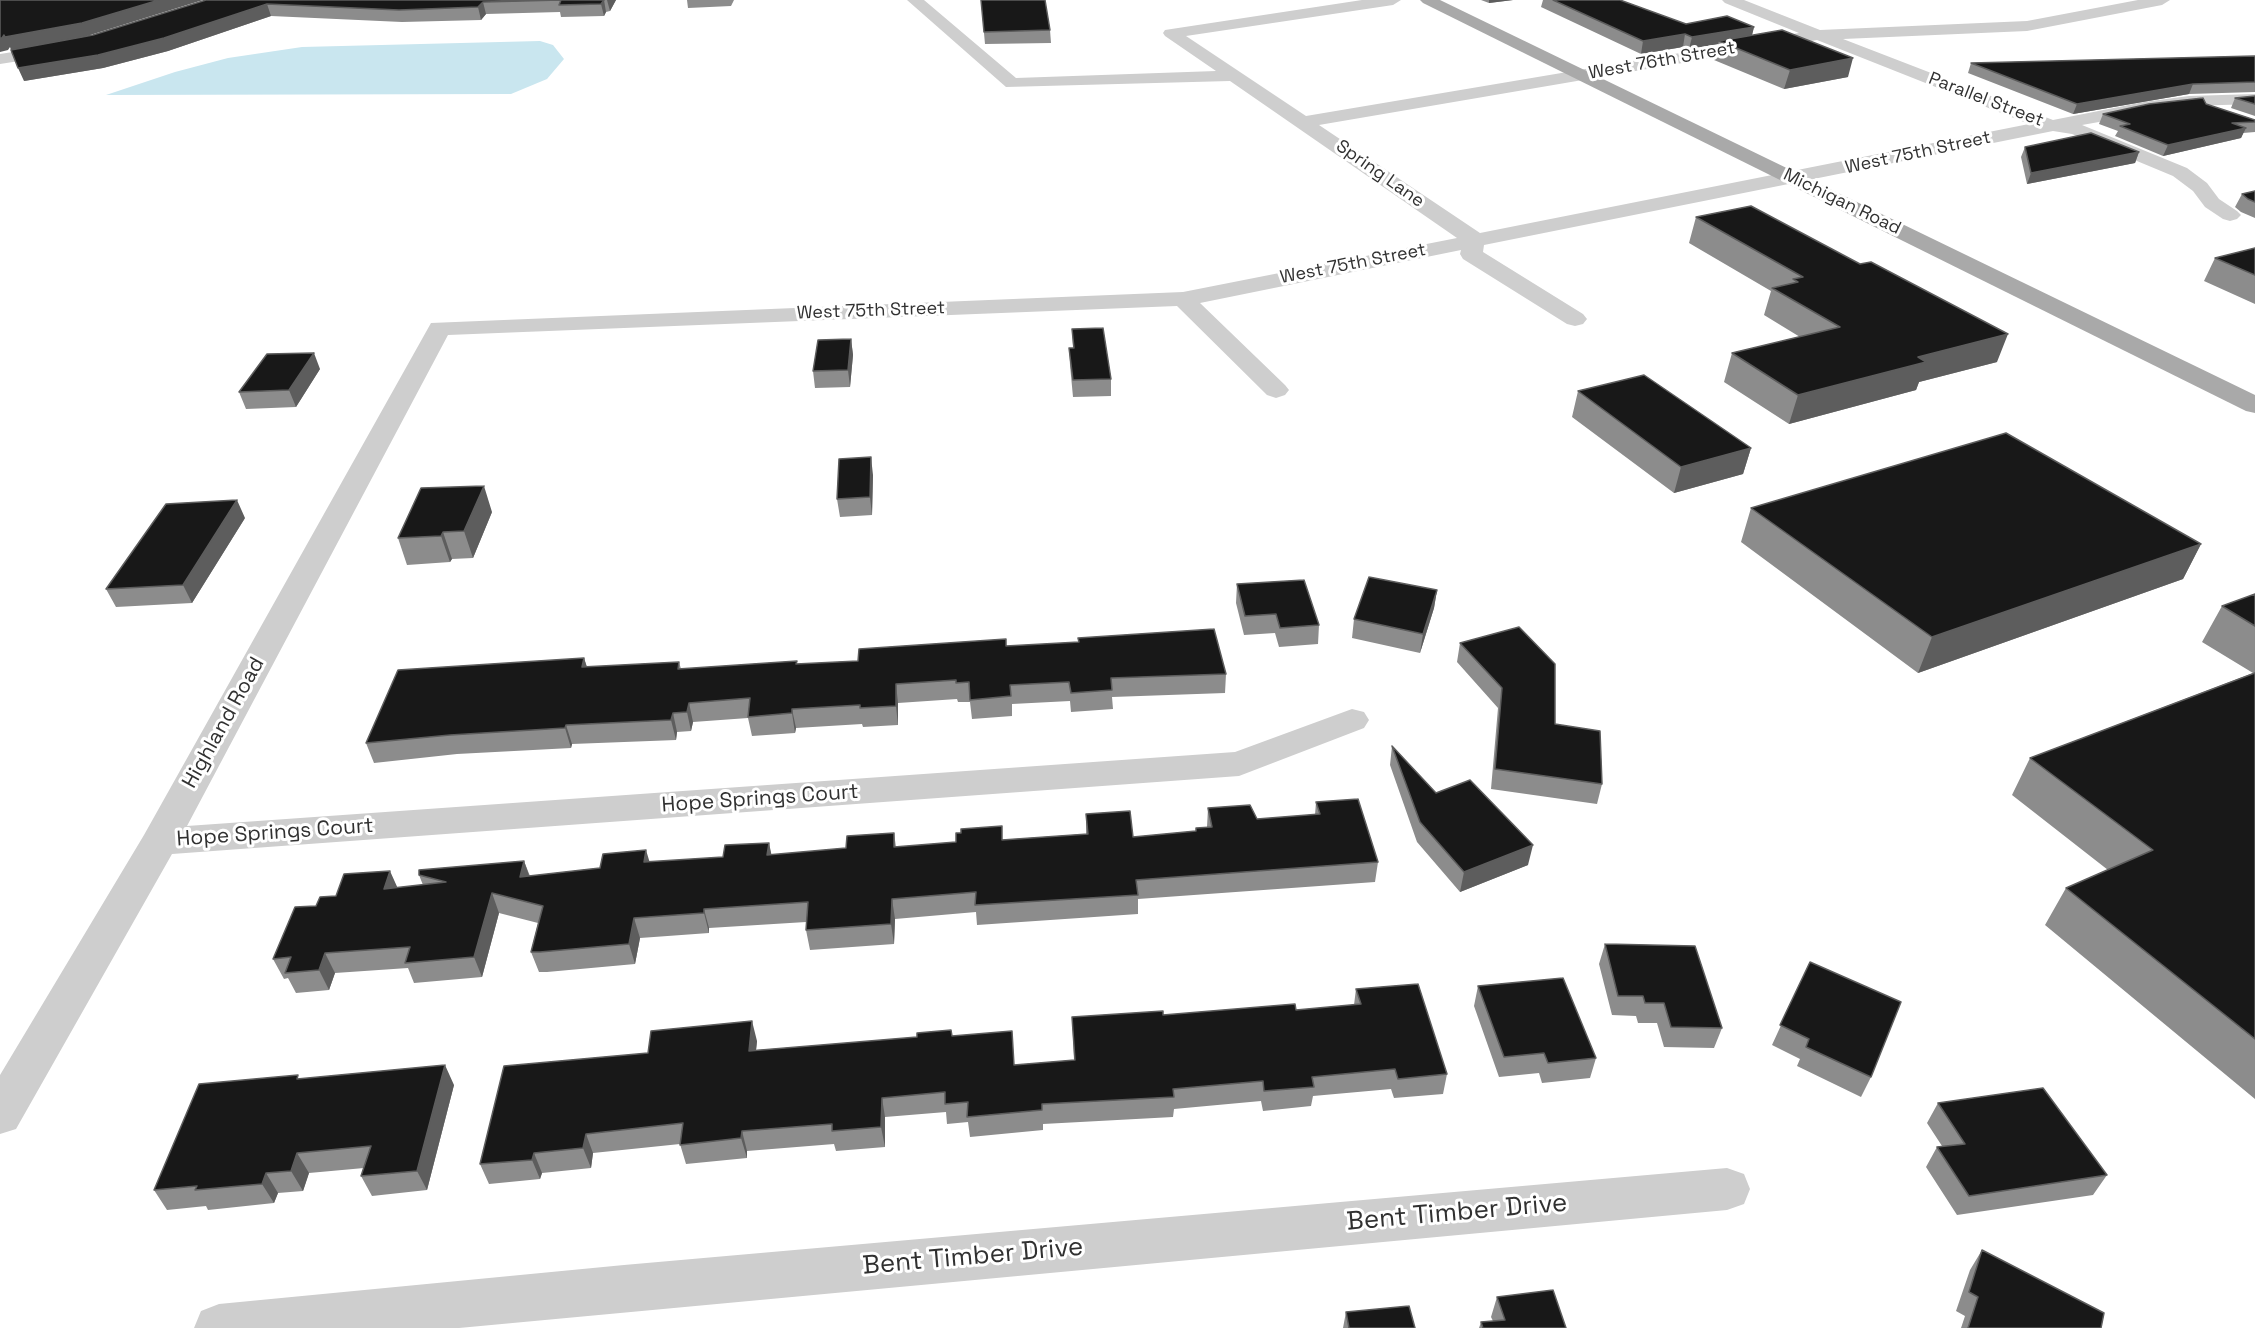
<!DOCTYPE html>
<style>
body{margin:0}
canvas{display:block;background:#fff}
</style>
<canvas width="2255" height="1328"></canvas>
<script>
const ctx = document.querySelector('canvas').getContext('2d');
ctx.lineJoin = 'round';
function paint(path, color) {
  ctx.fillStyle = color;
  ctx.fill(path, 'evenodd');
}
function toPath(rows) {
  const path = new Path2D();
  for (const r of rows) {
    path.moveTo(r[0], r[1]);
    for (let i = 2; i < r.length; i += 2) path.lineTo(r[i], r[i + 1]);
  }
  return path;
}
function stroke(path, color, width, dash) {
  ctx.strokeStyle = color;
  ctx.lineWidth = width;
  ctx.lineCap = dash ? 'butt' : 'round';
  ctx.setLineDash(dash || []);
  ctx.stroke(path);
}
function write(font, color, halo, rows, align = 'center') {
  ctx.font = font + ' "Space Grotesk",sans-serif';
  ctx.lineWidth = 6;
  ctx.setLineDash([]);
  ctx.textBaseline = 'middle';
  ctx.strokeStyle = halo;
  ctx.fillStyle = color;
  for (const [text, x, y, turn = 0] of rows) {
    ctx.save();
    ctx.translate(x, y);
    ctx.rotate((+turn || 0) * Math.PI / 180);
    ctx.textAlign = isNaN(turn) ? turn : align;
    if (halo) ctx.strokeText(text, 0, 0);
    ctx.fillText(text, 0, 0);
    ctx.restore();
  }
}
const water = toPath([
 [540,41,553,45,564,59,547,79,511,94,106,95,175,72,228,58,302,47]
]);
const minor = toPath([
 [907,0,924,0,1016,78,1216,71,1165,36,1163,33,1165,30,1362,0,1401,0,1393,5,1186,36,1306,116,1799,33,1725,3,1722,0,1744,0,1820,30,2027,21,2138,0,2170,0,2162,5,2027,31,1843,39,2053,120,2144,102,2189,96,2255,94,2255,104,2189,106,2082,125,2187,168,2207,183,2219,199,2237,211,2241,215,2237,219,2230,221,2223,219,2205,207,2193,191,2173,176,2072,134,2053,131,1484,245,1483,252,1583,314,1587,319,1583,324,1575,326,1567,324,1463,259,1460,254,1461,250,1200,303,1285,385,1289,390,1285,395,1276,398,1267,395,1177,306,448,335,187,826,1235,752,1352,709,1364,712,1369,720,1364,728,1239,776,172,854,16,1129,0,1134,0,1075,144,835,431,323,1183,292,1457,238,1230,81,1006,87,907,0],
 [1817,40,2029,124,1480,233,1319,125,1817,40],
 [58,45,64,46,66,50,64,54,0,64,0,54,58,45],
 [1727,1168,1744,1174,1750,1189,1744,1204,1727,1210,459,1328,194,1328,201,1311,219,1304,624,1265,1727,1168]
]);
const major = toPath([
 [1420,0,1440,0,2255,395,2255,413,2246,411,1423,3,1420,0]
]);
const wall = toPath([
 [206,0,616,0,610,11,606,12,604,16,561,17,560,12,486,14,481,20,402,22,271,16,168,51,103,68,24,81,93,35],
 [687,0,734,0,731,6,688,8],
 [981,0,1050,30,1051,43,985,44],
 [1481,0,1513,0,1489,3],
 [1543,0,1620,0,1686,24,1754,27,1752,35,1848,77,1784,89,1714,60,1718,44,1689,49,1683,47,1641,54,1541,7],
 [2255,56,2255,92,2189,94,2073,114,1968,73,1971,63],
 [2255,96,2255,116,2231,108,2235,98],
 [2206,104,2255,120,2255,132,2243,133,2241,138,2163,156,2115,136,2118,131,2099,124,2103,114],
 [2025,147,2139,152,2135,163,2027,184,2021,157],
 [2255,191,2255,218,2241,212,2235,207,2242,194],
 [1696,217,1997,362,1919,382,1916,390,1789,424,1724,382,1732,353,1800,337,1764,315,1771,291,1689,243],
 [2255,248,2255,304,2204,281,2215,258],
 [1072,329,1111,379,1111,396,1073,397,1070,365,1069,348,1073,348],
 [851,339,853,355,850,387,815,388,813,371],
 [320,369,296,407,246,409,239,392],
 [1578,391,1751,448,1743,474,1674,493,1572,417],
 [873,475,872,515,840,517,837,499],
 [1751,508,2201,544,2183,579,1918,673,1741,542],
 [492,512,473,558,452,559,450,562,407,565,398,538],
 [245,518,192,603,116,607,106,589],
 [1237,584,1319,625,1318,644,1279,647,1275,633,1244,635,1236,603],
 [1437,590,1434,608,1420,653,1352,638,1354,619],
 [2255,594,2255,1099,2045,925,2066,888,2108,870,2012,795,2030,758,2253,673,2202,642,2222,606],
 [1460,643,1555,724,1602,784,1597,804,1491,789,1498,708,1457,662],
 [1006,646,1226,674,1225,693,1112,697,1113,709,1071,712,1070,701,1012,704,1012,716,972,719,970,702,958,702,957,699,898,703,898,725,863,727,862,724,796,728,795,733,752,736,748,718,693,722,691,731,677,732,676,740,572,744,571,748,457,754,374,763,366,743,584,658,587,667,679,662,681,669,797,661,797,664,858,661],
 [1392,746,1436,793,1528,865,1460,892,1417,842,1390,765],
 [1316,802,1378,862,1375,882,1138,899,1138,914,977,925,976,912,895,919,894,944,810,950,806,930,806,922,709,928,709,933,640,938,635,964,547,972,539,972,531,952,538,923,499,913,482,977,414,983,408,968,335,973,329,990,296,993,288,978,284,979,273,959,316,906,336,896,423,885,419,875,524,861,530,876,649,862,723,857,769,843,771,855,846,848,894,833,896,847,1086,834,1086,814,1133,837,1196,831,1207,827,1208,808,1257,819,1315,815],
 [1605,944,1722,1028,1714,1048,1664,1047,1657,1023,1638,1023,1636,1016,1612,1015,1599,964],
 [1810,962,1871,1077,1861,1097,1797,1066,1800,1059,1772,1045],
 [1478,986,1596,1058,1590,1078,1542,1083,1539,1073,1499,1077,1474,1006],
 [1356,989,1447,1074,1443,1094,1394,1098,1391,1089,1313,1096,1311,1106,1263,1111,1261,1101,1174,1109,1173,1117,1043,1124,1043,1130,970,1137,968,1122,947,1124,946,1112,885,1117,885,1147,836,1151,834,1144,747,1151,747,1158,686,1164,680,1144,593,1153,591,1168,542,1173,540,1179,489,1184,480,1164,648,1053,757,1041,756,1050,952,1036,1014,1065,1074,1060,1072,1017,1163,1015,1296,1010,1354,1005],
 [300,1079,454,1085,427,1190,372,1196,361,1176,364,1168,309,1173,303,1191,278,1193,274,1203,208,1210,206,1206,167,1210,154,1190],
 [1938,1103,2107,1175,2093,1195,1957,1215,1926,1167,1937,1147,1942,1146,1927,1123],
 [1982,1250,2101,1328,1961,1328,1965,1316,1956,1311,1970,1270],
 [1497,1297,1566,1328,1479,1328,1481,1322,1493,1321,1491,1317],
 [1346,1312,1415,1328,1343,1328]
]);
const shadedWall = toPath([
 [159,0,203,0,87,36,11,50,10,47,8,50,0,52,0,38,4,35],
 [604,0,606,12,604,16,601,4],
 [607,0,616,0,610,11],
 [1489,0,1513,0,1489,3],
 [483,2,486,14,481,20,478,7],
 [267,4,271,16,168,51,103,68,24,81,18,68],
 [1754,27,1751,39,1719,41,1718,44,1689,49,1692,37],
 [1685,34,1683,47,1641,54,1643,41],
 [1853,58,1848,77,1784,89,1790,70],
 [2193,84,2189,94,2073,114,2077,104],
 [2246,128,2241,138,2163,156,2168,145],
 [2139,152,2135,163,2027,184,2031,173],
 [2008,334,1997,362,1919,382,1916,390,1789,424,1798,395,1918,357],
 [851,339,853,355,850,387,848,370],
 [314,353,320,369,296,407,289,390],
 [1751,448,1743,474,1674,493,1681,467],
 [871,457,873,475,872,515,870,497],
 [484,486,492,512,473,558,464,531],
 [237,500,245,518,192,603,183,585],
 [443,532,452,559,450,562,441,536],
 [2201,544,2183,579,1918,673,1932,637],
 [1437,590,1434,608,1420,653,1423,634],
 [584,658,590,677,582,667],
 [896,684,898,703,898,725,896,706],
 [689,703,693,722,691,731,687,712],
 [792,709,796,728,795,733,792,713],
 [673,713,677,732,676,740,671,720],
 [566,725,572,744,571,748,565,728],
 [769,843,773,862,767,855],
 [1533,845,1528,865,1460,892,1464,872],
 [646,850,652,870,644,862],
 [524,861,531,881,520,877],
 [390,871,399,891,384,889],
 [492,893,499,913,482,977,474,957],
 [892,899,895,919,894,944,891,924],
 [704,909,709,928,709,933,704,913],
 [634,918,640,938,635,964,629,944],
 [325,953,335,973,329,990,319,970],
 [752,1021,757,1041,754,1070,749,1051],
 [445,1065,454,1085,427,1190,417,1171],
 [882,1098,885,1117,885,1147,881,1127],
 [742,1131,747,1151,747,1158,741,1138],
 [586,1134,593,1153,591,1168,583,1148],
 [297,1153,309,1173,303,1191,291,1171],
 [534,1153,542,1173,540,1179,532,1160],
 [266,1173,278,1193,274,1203,262,1184]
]);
const building = toPath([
 [0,0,159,0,82,23,5,37,4,35,2,38,0,38,0,0],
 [206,0,604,0,601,4,559,5,561,0,483,2,478,7,399,10,267,4,164,38,98,55,18,68,11,50,93,35,206,0],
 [981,0,1045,0,1050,30,984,32,981,0],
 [1553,0,1620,0,1686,24,1727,16,1754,27,1692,37,1685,34,1643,41,1553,0],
 [1782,30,1853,58,1790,70,1719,41,1782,30],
 [2255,56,2255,82,2193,84,2077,104,1971,63,2255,56],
 [2255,96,2255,104,2235,98,2255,96],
 [2203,98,2206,104,2255,120,2255,122,2232,123,2246,128,2168,145,2120,126,2130,124,2103,114,2149,104,2203,98],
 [2091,133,2139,152,2031,173,2025,147,2091,133],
 [2255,191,2255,202,2248,199,2242,194,2255,191],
 [1751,206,1860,264,1871,262,2008,334,1918,357,1926,362,1798,395,1732,353,1840,327,1772,288,1798,282,1793,279,1803,277,1696,217,1751,206],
 [2255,248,2255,275,2215,258,2255,248],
 [1103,328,1111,379,1073,380,1069,348,1074,348,1072,329,1103,328],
 [851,339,848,370,813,371,818,340,851,339],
 [314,353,289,390,239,392,267,354,314,353],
 [1644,375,1751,448,1681,467,1578,391,1644,375],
 [2006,433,2201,544,1932,637,1751,508,2006,433],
 [871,457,870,497,837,499,839,459,871,457],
 [484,486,464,531,443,532,441,536,398,538,421,488,484,486],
 [237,500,183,585,106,589,166,504,237,500],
 [1369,577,1437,590,1423,634,1354,619,1369,577],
 [1304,580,1319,625,1280,628,1276,614,1245,616,1237,584,1304,580],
 [2255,594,2255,626,2222,606,2255,594],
 [1519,627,1555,664,1555,724,1600,731,1602,784,1495,769,1502,688,1460,643,1519,627],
 [1214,629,1226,674,1111,678,1112,690,1071,693,1069,682,1010,685,1011,696,970,700,969,682,956,683,956,680,896,684,896,706,860,708,860,705,792,709,792,713,748,717,750,698,689,703,687,712,673,713,671,720,566,725,565,728,450,735,366,743,398,670,584,658,582,667,679,662,678,669,797,661,796,664,858,661,859,649,1006,639,1006,646,1079,642,1078,638,1214,629],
 [2255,673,2255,1039,2066,888,2153,850,2030,758,2255,673],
 [1392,746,1436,793,1470,780,1533,845,1464,872,1420,822,1392,746],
 [1358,799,1378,862,1136,880,1138,895,975,905,976,892,892,899,891,924,806,930,808,902,704,909,704,913,634,918,629,944,540,952,531,952,543,906,492,893,474,957,405,963,410,947,325,953,319,970,285,973,291,957,273,959,295,907,316,906,320,897,336,896,344,874,390,871,384,889,446,882,419,875,419,870,524,861,520,877,600,868,603,854,646,850,644,862,723,857,725,845,769,843,767,855,846,848,847,836,894,833,894,847,956,842,956,833,961,833,961,829,1002,826,1002,840,1088,834,1086,814,1130,811,1133,837,1196,831,1196,828,1212,827,1208,808,1250,805,1257,819,1320,814,1316,802,1358,799],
 [1605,944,1695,946,1722,1028,1671,1027,1664,1003,1645,1003,1643,996,1618,996,1605,944],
 [1810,962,1901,1002,1871,1077,1806,1047,1809,1039,1780,1025,1810,962],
 [1563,978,1596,1058,1548,1063,1544,1053,1504,1057,1478,986,1563,978],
 [1418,984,1447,1074,1398,1079,1395,1069,1312,1077,1314,1087,1264,1091,1263,1081,1173,1089,1174,1097,1042,1104,1042,1110,967,1117,968,1102,945,1104,945,1092,882,1098,881,1127,832,1131,832,1124,742,1131,741,1138,680,1145,683,1123,586,1134,583,1148,534,1153,532,1160,480,1164,504,1066,648,1053,651,1031,752,1021,749,1051,917,1037,917,1033,951,1030,952,1036,1012,1031,1014,1065,1075,1060,1072,1017,1163,1011,1163,1015,1295,1004,1296,1010,1361,1004,1356,989,1418,984],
 [445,1065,417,1171,361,1176,371,1146,297,1153,291,1171,266,1173,262,1184,195,1190,197,1186,154,1190,199,1084,298,1075,297,1079,445,1065],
 [2043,1088,2107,1175,1969,1196,1937,1147,1965,1144,1938,1103,2043,1088],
 [1982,1250,2104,1313,2101,1328,1968,1328,1978,1297,1969,1292,1982,1250],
 [1553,1290,1566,1328,1483,1328,1481,1322,1505,1320,1497,1297,1553,1290],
 [1409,1306,1415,1328,1349,1328,1346,1312,1409,1306]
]);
const farStreetnames = [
 ["West 76th Street",1662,61,-10],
 ["Parallel Street",1986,100,21],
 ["West 75th Street",1918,153,-12],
 ["Spring Lane",1380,174,35],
 ["Michigan Road",1842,202,26],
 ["West 75th Street",1353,264,-11],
 ["West 75th Street",871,311,-2]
];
const streetNames = [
 ["Highland Road",224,723,-61],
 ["Hope Springs Court",760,799,-4],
 ["Hope Springs Court",275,833,-4]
];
const nearStreetnames = [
 ["Bent Timber Drive",1457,1213,-5],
 ["Bent Timber Drive",973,1257,-5]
];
paint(water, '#c9e6ef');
paint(minor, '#cecece');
paint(major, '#a9a9a9');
paint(wall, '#8c8c8c');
paint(shadedWall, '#5d5d5d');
paint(building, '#181818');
stroke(building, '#5d5d5d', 1.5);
write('18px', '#313131', '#fff', farStreetnames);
write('21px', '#313131', '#fff', streetNames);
write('26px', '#313131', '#fff', nearStreetnames);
</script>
